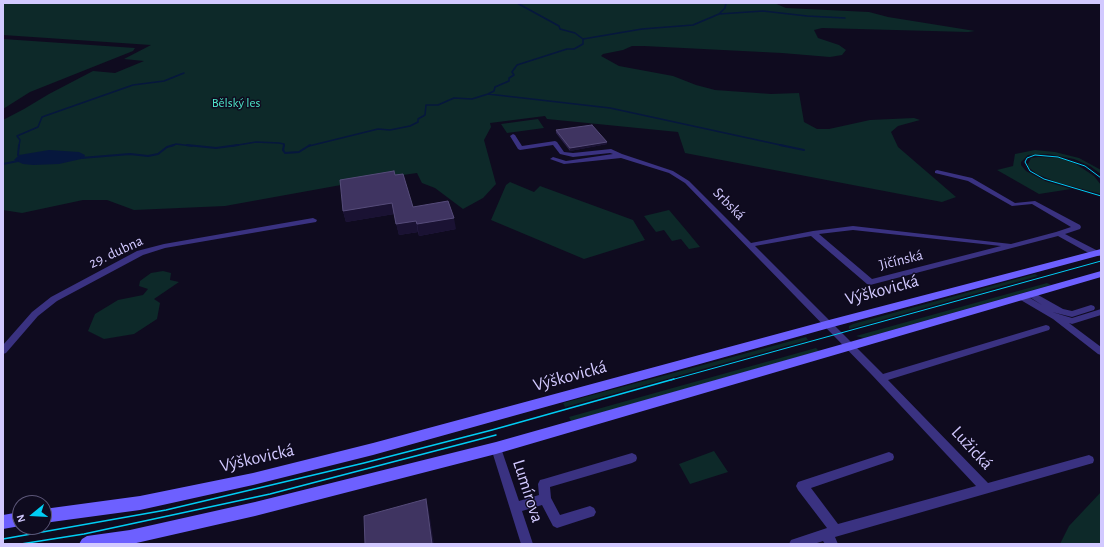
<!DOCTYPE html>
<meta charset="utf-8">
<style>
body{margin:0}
#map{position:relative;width:1104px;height:547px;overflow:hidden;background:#0f0b1f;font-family:"Alegreya Sans",sans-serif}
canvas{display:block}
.frame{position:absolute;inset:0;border:4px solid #d2c9ff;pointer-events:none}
.north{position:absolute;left:12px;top:495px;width:40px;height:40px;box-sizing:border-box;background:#0f0b1f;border:1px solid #5d5779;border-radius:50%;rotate:252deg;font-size:11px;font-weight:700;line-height:16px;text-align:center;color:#d2c9ff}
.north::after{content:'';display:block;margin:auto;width:14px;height:18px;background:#00cdf4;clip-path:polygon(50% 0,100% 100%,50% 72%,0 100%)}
</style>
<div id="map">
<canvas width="1104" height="547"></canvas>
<div class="frame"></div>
<div class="north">N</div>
</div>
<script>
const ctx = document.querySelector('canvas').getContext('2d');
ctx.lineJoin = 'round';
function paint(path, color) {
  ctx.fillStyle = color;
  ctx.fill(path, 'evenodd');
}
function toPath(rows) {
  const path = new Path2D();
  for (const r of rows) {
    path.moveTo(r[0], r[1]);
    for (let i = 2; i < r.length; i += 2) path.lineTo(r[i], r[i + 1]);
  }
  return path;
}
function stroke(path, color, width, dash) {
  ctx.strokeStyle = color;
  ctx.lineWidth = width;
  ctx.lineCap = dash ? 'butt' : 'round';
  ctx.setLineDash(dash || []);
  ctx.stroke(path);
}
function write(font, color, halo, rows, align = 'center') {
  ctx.font = font + ' "Alegreya Sans",sans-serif';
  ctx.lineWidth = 3;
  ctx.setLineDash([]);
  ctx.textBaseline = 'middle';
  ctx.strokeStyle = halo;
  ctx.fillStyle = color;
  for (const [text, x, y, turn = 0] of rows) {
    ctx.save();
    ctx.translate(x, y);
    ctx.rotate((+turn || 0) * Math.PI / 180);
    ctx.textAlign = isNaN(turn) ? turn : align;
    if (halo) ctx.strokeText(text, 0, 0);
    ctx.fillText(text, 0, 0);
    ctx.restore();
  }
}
const green = toPath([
 [3,3,774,3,786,8,869,12,888,17,975,31,968,32,822,28,814,30,818,38,839,45,846,50,842,55,830,57,782,53,644,46,632,46,623,50,603,54,601,56,619,66,673,76,696,85,715,90,771,94,799,93,804,122,817,129,829,129,870,120,914,118,920,120,898,126,891,132,898,147,956,197,942,202,685,153,678,132,547,119,545,116,490,123,491,127,484,140,496,184,483,198,463,209,435,188,422,183,417,173,374,179,225,206,134,210,107,200,83,200,22,213,3,210,3,120,24,109,49,94,93,71,115,73,144,61,124,59,151,45,3,35],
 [3,39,135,48,133,51,30,92,3,109],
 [538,119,544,128,507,133,501,124],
 [1035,150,1055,152,1079,158,1101,170,1101,174,1090,166,1074,159,1048,154,1028,155,1021,162,1021,165,1026,171,1045,181,1071,189,1039,194,997,170,1013,166,1015,154],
 [1038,157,1060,158,1076,164,1094,176,1101,185,1101,194,1056,182,1037,174,1028,167,1028,164,1031,158],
 [510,182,534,192,540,186,633,220,645,240,584,259,491,220,506,185],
 [669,210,686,230,700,247,689,249,681,239,672,241,664,230,656,232,644,216],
 [163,271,171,273,170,280,179,282,154,299,160,303,157,319,134,334,104,339,88,331,95,314,118,300,143,295,148,289,139,286,140,281,151,273],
 [1035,274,1038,276,849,329,849,326,853,324],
 [1047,283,1051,285,864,338,856,336],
 [806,337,808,340,565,407,563,403],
 [816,348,819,351,657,397,571,421,569,417],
 [714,451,728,472,690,484,679,464],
 [1101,492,1101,544,1060,544,1069,526]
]);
const water = toPath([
 [49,150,79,152,85,155,84,158,81,159,59,164,33,165,23,164,14,160,19,155]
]);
const streamFar1 = toPath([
 [517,3,559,26,560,29,575,33,583,39,642,29,693,25,719,14,763,11,807,16,845,18],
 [719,14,725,8,726,3],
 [488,94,610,108,785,146],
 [19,146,20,140,17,136,38,127,42,117,133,85,164,81,184,73],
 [171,146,176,144,192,146],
 [232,146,256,142,279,143,284,144,284,146],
 [309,146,378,129,390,130,410,126,418,122,418,119,425,115,426,105,438,105,454,98,472,99,488,94,494,91,495,87,509,81,509,78,514,75,512,72,517,65,567,49,574,49,583,44,583,39]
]);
const stream = toPath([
 [187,145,216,148,238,145],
 [284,145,283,150,285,153,299,152,310,145],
 [780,145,804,150],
 [18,155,19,145],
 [81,158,130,154,148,156,158,154,167,147,174,145],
 [3,164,18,161]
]);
const street = toPath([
 [513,134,515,135,522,146,555,141,557,142,564,152,573,153,611,149,622,154,673,171,689,181,751,243,813,231,853,226,1011,244,1056,232,1071,227,1032,204,1012,206,968,181,935,173,935,171,937,170,972,178,1015,203,1035,201,1080,225,1081,227,1080,229,1065,234,1100,252,1101,254,1100,256,1094,256,1058,236,870,285,867,284,811,236,755,246,883,374,1046,325,1049,326,1050,328,1049,330,888,380,988,483,1089,455,1093,457,1094,460,1093,463,835,537,838,544,825,544,823,541,814,544,789,544,791,540,827,528,798,490,796,486,798,482,889,452,893,454,894,457,893,460,811,488,838,524,976,486,871,374,685,183,669,173,621,158,564,164,550,159,553,157,566,161,613,154,610,153,573,157,560,154,553,145,520,150,518,149,510,136,513,134],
 [853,230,1001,246,872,279,819,234,853,230],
 [313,218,317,220,316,222,165,248,143,255,57,301,38,316,6,353,3,354,3,345,32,312,51,297,137,251,164,244,313,218],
 [1031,291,1063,309,1072,311,1091,305,1094,306,1095,308,1094,310,1072,317,1052,312,1072,318,1101,309,1101,315,1072,324,1069,323,1101,347,1101,355,1098,354,1053,319,1019,299,1018,297,1019,295,1025,295,1042,305,1028,296,1027,294,1031,291],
 [496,443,500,445,501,448,519,501,539,495,538,484,540,480,544,479,632,453,636,455,637,458,636,461,632,463,550,487,551,498,560,515,590,506,594,508,596,512,594,516,557,528,553,526,542,505,522,511,533,544,521,544,491,448,492,445,496,443]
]);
const secondary = toPath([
 [1101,249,1101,255,829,328,373,455,253,485,140,510,44,523,44,509,140,496,253,473,373,443,829,320,1101,249],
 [1101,271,1101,277,496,454,255,516,132,544,79,544,82,539,87,536,130,530,255,502,496,442,1101,271],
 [20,512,20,526,3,529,3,515,20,512]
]);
const tramFar1 = toPath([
 [1101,178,1085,166,1058,157,1035,155,1027,158,1025,162,1030,171,1044,179,1101,196],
 [671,380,1101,261]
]);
const tram = toPath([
 [3,539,166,510,364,463,492,430,674,379],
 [21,544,84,534,270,494,496,435]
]);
const wall = toPath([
 [556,130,607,142,607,144,570,151,556,133],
 [395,175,413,207,456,229,419,236,418,232,399,235,394,214,346,222,343,211]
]);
const shadedWall = toPath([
 [607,142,607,144,570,151,570,148],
 [392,203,394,214,346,222,343,211],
 [454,218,456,229,419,236,417,224],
 [416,221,418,232,399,235,396,224],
 [426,499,429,511,434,544,432,544]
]);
const building = toPath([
 [592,125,607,142,570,148,556,130,592,125],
 [394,171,395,175,403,174,413,207,448,201,454,218,417,224,416,221,396,224,392,203,343,211,340,180,394,171],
 [426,499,432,544,365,544,364,516,426,499]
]);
const farParknames = [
 ["Bělský les",236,103]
];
const streetNames = [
 ["Srbská",729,204,45],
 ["29. dubna",116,252,-25],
 ["Jičínská",901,260,-14]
];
const nearStreetnames = [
 ["Výškovická",882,290,-15],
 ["Výškovická",570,376,-15],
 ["Lužická",972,448,47],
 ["Výškovická",257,458,-13],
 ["Lumírova",528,491,72]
];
paint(green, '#0d2929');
paint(water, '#06173d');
stroke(streamFar1, '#06173d', 1.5);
stroke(stream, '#06173d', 2);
paint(street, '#3a3281');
paint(secondary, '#6d60ff');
stroke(tramFar1, '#00cdf4', 1);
stroke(tram, '#00cdf4', 1.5);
paint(wall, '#2d234e');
paint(shadedWall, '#1a1233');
paint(building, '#3f3461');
stroke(building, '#564c7a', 1);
write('13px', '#4de6c9', '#0f0b1f', farParknames);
write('15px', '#d2c9ff', '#0f0b1f', streetNames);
write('18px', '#d2c9ff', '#0f0b1f', nearStreetnames);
</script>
